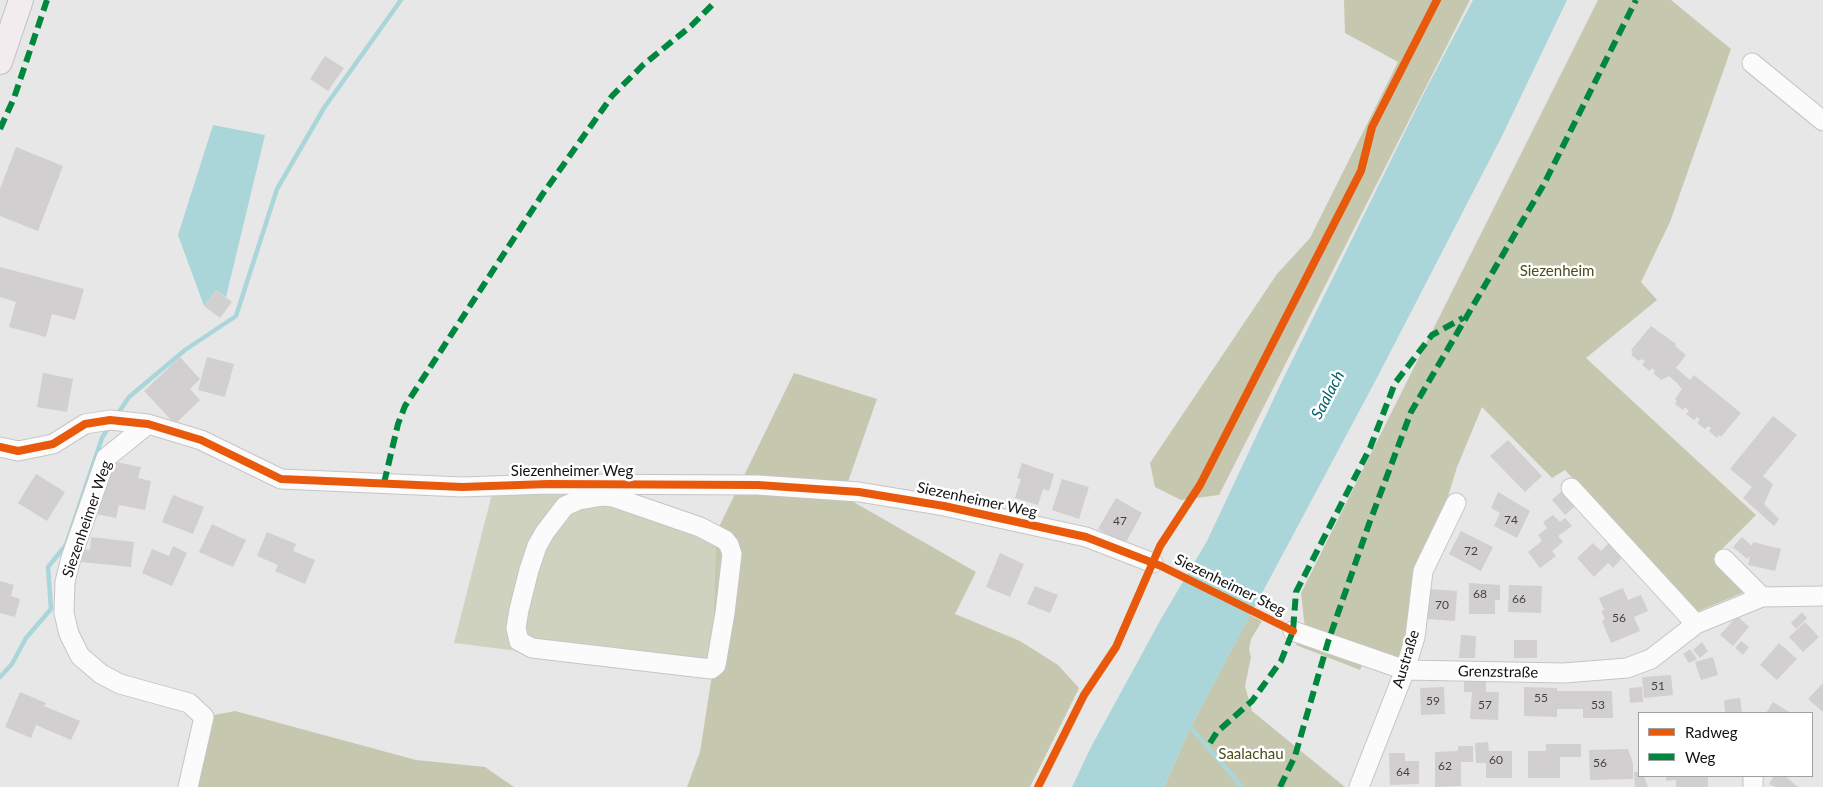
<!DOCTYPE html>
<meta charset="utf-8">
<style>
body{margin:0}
#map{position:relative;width:1823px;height:787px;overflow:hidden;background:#e8e7e8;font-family:Lato,sans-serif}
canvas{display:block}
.legend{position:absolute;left:1638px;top:712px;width:175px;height:65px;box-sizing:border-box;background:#fff;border:1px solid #a1a0a1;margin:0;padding:6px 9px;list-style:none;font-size:15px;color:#131213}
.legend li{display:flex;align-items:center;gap:10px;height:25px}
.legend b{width:25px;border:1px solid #a1a0a1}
</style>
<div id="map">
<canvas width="1823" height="787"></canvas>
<ul class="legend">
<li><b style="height:6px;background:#e8590c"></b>Radweg</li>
<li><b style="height:6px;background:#00873e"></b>Weg</li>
</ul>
</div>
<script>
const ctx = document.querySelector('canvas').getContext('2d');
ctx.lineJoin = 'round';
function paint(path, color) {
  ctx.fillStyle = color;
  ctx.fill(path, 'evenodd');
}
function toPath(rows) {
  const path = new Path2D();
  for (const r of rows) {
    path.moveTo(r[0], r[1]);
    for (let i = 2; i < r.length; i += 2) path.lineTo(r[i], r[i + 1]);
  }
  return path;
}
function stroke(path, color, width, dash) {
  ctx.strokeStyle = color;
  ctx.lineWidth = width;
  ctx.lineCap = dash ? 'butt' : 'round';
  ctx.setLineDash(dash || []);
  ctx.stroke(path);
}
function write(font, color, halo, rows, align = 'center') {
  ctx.font = font + ' Lato,sans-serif';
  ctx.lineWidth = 5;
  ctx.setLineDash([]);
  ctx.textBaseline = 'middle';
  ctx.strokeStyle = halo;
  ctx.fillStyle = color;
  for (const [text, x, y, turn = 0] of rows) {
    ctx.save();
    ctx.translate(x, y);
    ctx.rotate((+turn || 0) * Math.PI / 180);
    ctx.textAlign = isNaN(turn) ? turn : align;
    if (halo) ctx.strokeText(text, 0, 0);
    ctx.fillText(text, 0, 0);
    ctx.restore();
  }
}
const green = toPath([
 [493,490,599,493,716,533,712,675,454,643]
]);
const forest = toPath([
 [1344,0,1470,0,1219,495,1181,500,1155,487,1150,463,1277,274,1310,238,1398,62,1345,33],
 [1598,0,1671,0,1731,49,1670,222,1641,282,1657,300,1586,358,1756,515,1713,558,1747,591,1694,613,1565,470,1552,478,1482,407,1457,467,1438,530,1418,568,1400,660,1369,648,1360,670,1296,645,1305,629,1301,593],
 [794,373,877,399,843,496,976,572,955,614,1020,641,1058,665,1079,688,1030,787,687,787,700,752,712,675,716,533],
 [1250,615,1262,621,1251,639,1249,650,1251,657,1245,686,1252,711,1345,787,1164,787,1190,728],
 [235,711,416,760,485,767,514,787,188,787,204,717]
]);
const water = toPath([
 [1473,0,1567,0,1502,136,1379,374,1190,728,1164,787,1072,787,1091,747,1161,619,1207,541,1283,379,1425,91],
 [213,125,265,135,226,297,216,290,204,306,178,235]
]);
const stream = toPath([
 [117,415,129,397,185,350,236,316,277,189,324,108,401,0],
 [0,677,12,664,26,638,51,609,48,567,66,545,102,438,110,425],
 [1188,724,1242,787]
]);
const building = toPath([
 [325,56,344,68,328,91,310,79],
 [16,147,63,166,38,231,0,216,0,189],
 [0,267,84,289,75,320,52,314,46,337,9,327,16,302,0,297],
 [216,290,232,302,220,318,204,306],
 [1651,326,1676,344,1675,346,1686,355,1676,368,1690,380,1694,375,1741,413,1721,437,1719,435,1717,438,1709,431,1711,428,1708,426,1705,429,1697,423,1700,420,1697,417,1694,420,1686,414,1689,411,1685,407,1683,410,1675,404,1677,401,1675,399,1682,389,1676,382,1669,376,1661,380,1653,373,1655,371,1652,368,1650,371,1642,365,1645,361,1641,359,1639,361,1631,355,1633,352,1631,350],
 [180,357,200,379,190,389,200,400,175,424,144,391],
 [207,357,234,364,225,397,198,390],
 [43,373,73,379,67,412,37,407],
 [1773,416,1797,435,1763,476,1773,484,1764,504,1779,519,1774,526,1743,498,1752,487,1730,469],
 [1508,440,1542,476,1525,492,1490,456],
 [116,462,141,467,138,478,151,481,145,510,119,505,116,518,96,514,106,470,114,472],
 [1022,463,1054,474,1049,491,1043,489,1038,505,1015,498,1021,479,1017,478],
 [36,474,65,492,47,521,18,503],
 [1062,479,1089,487,1079,519,1052,510],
 [1562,491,1575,506,1565,515,1552,500],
 [1498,492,1530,511,1517,538,1494,526,1500,513,1491,508],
 [173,495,204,507,193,534,162,522],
 [1116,498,1142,513,1125,544,1098,529],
 [1553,515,1560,522,1565,518,1572,526,1558,536,1563,542,1552,551,1556,556,1540,568,1528,552,1542,541,1538,535,1547,528,1543,522],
 [212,524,246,540,233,567,199,552],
 [1461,531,1493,547,1481,571,1449,554],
 [267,532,296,544,293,551,315,560,305,584,275,571,278,565,257,556],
 [91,537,134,542,131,567,81,562,83,549,90,550],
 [1742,537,1752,546,1753,542,1781,549,1775,571,1748,565,1750,556,1747,559,1733,547],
 [1593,543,1601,551,1609,543,1622,558,1613,568,1608,563,1594,577,1577,558],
 [173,546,187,553,172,586,142,573,152,549,169,556],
 [1000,553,1024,564,1010,597,986,587],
 [0,581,14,585,11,596,20,599,15,617,0,613],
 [1469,583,1500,585,1500,600,1495,600,1495,614,1469,614],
 [1509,585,1542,586,1541,613,1508,612],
 [1035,586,1058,595,1050,613,1027,604],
 [1623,588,1628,600,1641,595,1648,611,1634,617,1640,631,1611,643,1602,621,1605,619,1601,611,1604,610,1599,598],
 [1429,589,1457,591,1455,621,1427,619],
 [1802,612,1807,618,1796,629,1791,623],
 [1737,616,1749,627,1733,646,1720,635],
 [1805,622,1819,637,1803,652,1789,637],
 [1461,635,1476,636,1475,658,1459,658],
 [1514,640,1537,640,1537,658,1514,658],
 [1741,641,1749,647,1743,655,1735,648],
 [1702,642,1708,651,1700,658,1693,650],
 [1779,643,1797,659,1777,680,1760,665],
 [1690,649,1697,659,1689,663,1683,654],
 [1713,657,1718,675,1701,680,1695,662],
 [1671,675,1673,695,1644,698,1642,677],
 [1464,681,1486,681,1486,692,1499,692,1498,720,1470,719,1472,692,1464,692],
 [1823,683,1823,712,1808,699],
 [1444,687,1445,714,1421,715,1420,688],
 [1524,687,1557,688,1557,691,1612,691,1613,718,1583,718,1583,709,1557,709,1557,717,1524,716],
 [1642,687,1643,702,1630,703,1629,688],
 [20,692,46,703,44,706,80,721,71,740,36,725,31,738,5,727],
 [1740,698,1742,713,1725,713,1724,700],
 [1773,702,1791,713,1766,713],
 [1488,742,1489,751,1512,751,1512,778,1486,778,1486,763,1476,763,1475,743],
 [1546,744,1581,744,1581,757,1560,757,1560,778,1528,778,1528,751,1546,751],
 [1458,746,1473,746,1473,762,1461,762,1461,786,1435,787,1435,752,1458,751],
 [1628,749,1633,763,1633,779,1590,780,1589,750],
 [1389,753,1405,753,1405,761,1419,761,1419,784,1390,785],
 [1634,772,1639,772,1639,776,1644,776,1648,787,1635,787],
 [1666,776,1708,776,1708,787,1676,787,1676,780,1666,781],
 [1774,776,1785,776,1798,787,1775,787,1769,784]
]);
const path = toPath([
 [1168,569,1280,624]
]);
const minor = toPath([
 [1752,63,1823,121],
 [148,424,106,458,71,558,65,582,64,613,69,634,80,656,101,674,120,684,189,703,204,717,188,787],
 [0,447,18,451,53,444,85,424,110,420,148,424,201,440,281,479,462,487,548,484,758,485,859,492,944,506,1086,537,1153,563],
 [1571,488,1696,624],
 [603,496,613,497,700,527,725,540,729,545,732,554,725,613,716,665,711,669,532,648,519,641,516,628,519,610,529,570,537,546,545,532,565,506,579,500,603,496],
 [1724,559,1762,597],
 [1293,631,1405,670,1564,673,1627,668,1651,659,1696,624,1762,597,1823,596],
 [1753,776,1753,787],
 [1359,787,1405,670,1415,637,1423,571,1456,503]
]);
const major = toPath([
 [0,62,21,0]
]);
const quiet = toPath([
 [0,129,14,98,47,0],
 [384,483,398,424,405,406,542,195,612,96,643,65,691,26,712,5],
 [1210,743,1217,732,1252,701,1281,661,1293,631,1296,592,1370,448,1395,383,1432,335,1463,318],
 [1280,787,1295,756,1328,642,1369,524,1411,412,1544,184,1636,0]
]);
const cycleway = toPath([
 [0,447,18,451,53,444,85,424,110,420,148,424,201,440,281,479,462,487,548,484,758,485,859,492,944,506,1086,537,1161,566,1293,631],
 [1038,787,1084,695,1116,647,1160,546,1200,485,1361,171,1372,127,1437,0]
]);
const numberNames = [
 ["74",1511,520],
 ["47",1120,521],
 ["72",1471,551],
 ["68",1480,594],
 ["66",1519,599],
 ["70",1442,605],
 ["56",1619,618],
 ["51",1658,686],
 ["55",1541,698],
 ["59",1433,701],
 ["57",1485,705],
 ["53",1598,705],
 ["60",1496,760],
 ["56",1600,763],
 ["62",1445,766],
 ["64",1403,772]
];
const parkNames = [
 ["Siezenheim",1557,271],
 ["Saalachau",1251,754]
];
const streetNames = [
 ["Siezenheimer Weg",572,471],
 ["Siezenheimer Weg",977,500,12],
 ["Siezenheimer Weg",87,519,-71],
 ["Siezenheimer Steg",1230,585,26],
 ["Austraße",1406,659,-73],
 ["Grenzstraße",1498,672,1]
];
const waterNames = [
 ["Saalach",1328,395,-62]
];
paint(green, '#d0d2c0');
paint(forest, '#c5c8ae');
paint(water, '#aad6d9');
stroke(stream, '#aad6d9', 4.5);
paint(building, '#d1cfd0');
stroke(minor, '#c6c5c6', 21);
stroke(major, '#c3c2c3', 26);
stroke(path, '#cecdce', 2.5, [4, 4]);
stroke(minor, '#fcfbfc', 19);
stroke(major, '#f3ecee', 24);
stroke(quiet, '#00873e', 6, [12, 6]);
stroke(cycleway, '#e8590c', 8);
write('12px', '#444243', null, numberNames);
write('15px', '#494e17', '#fff', parkNames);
write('15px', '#131213', '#fff', streetNames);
write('italic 16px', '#026267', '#fff', waterNames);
</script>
